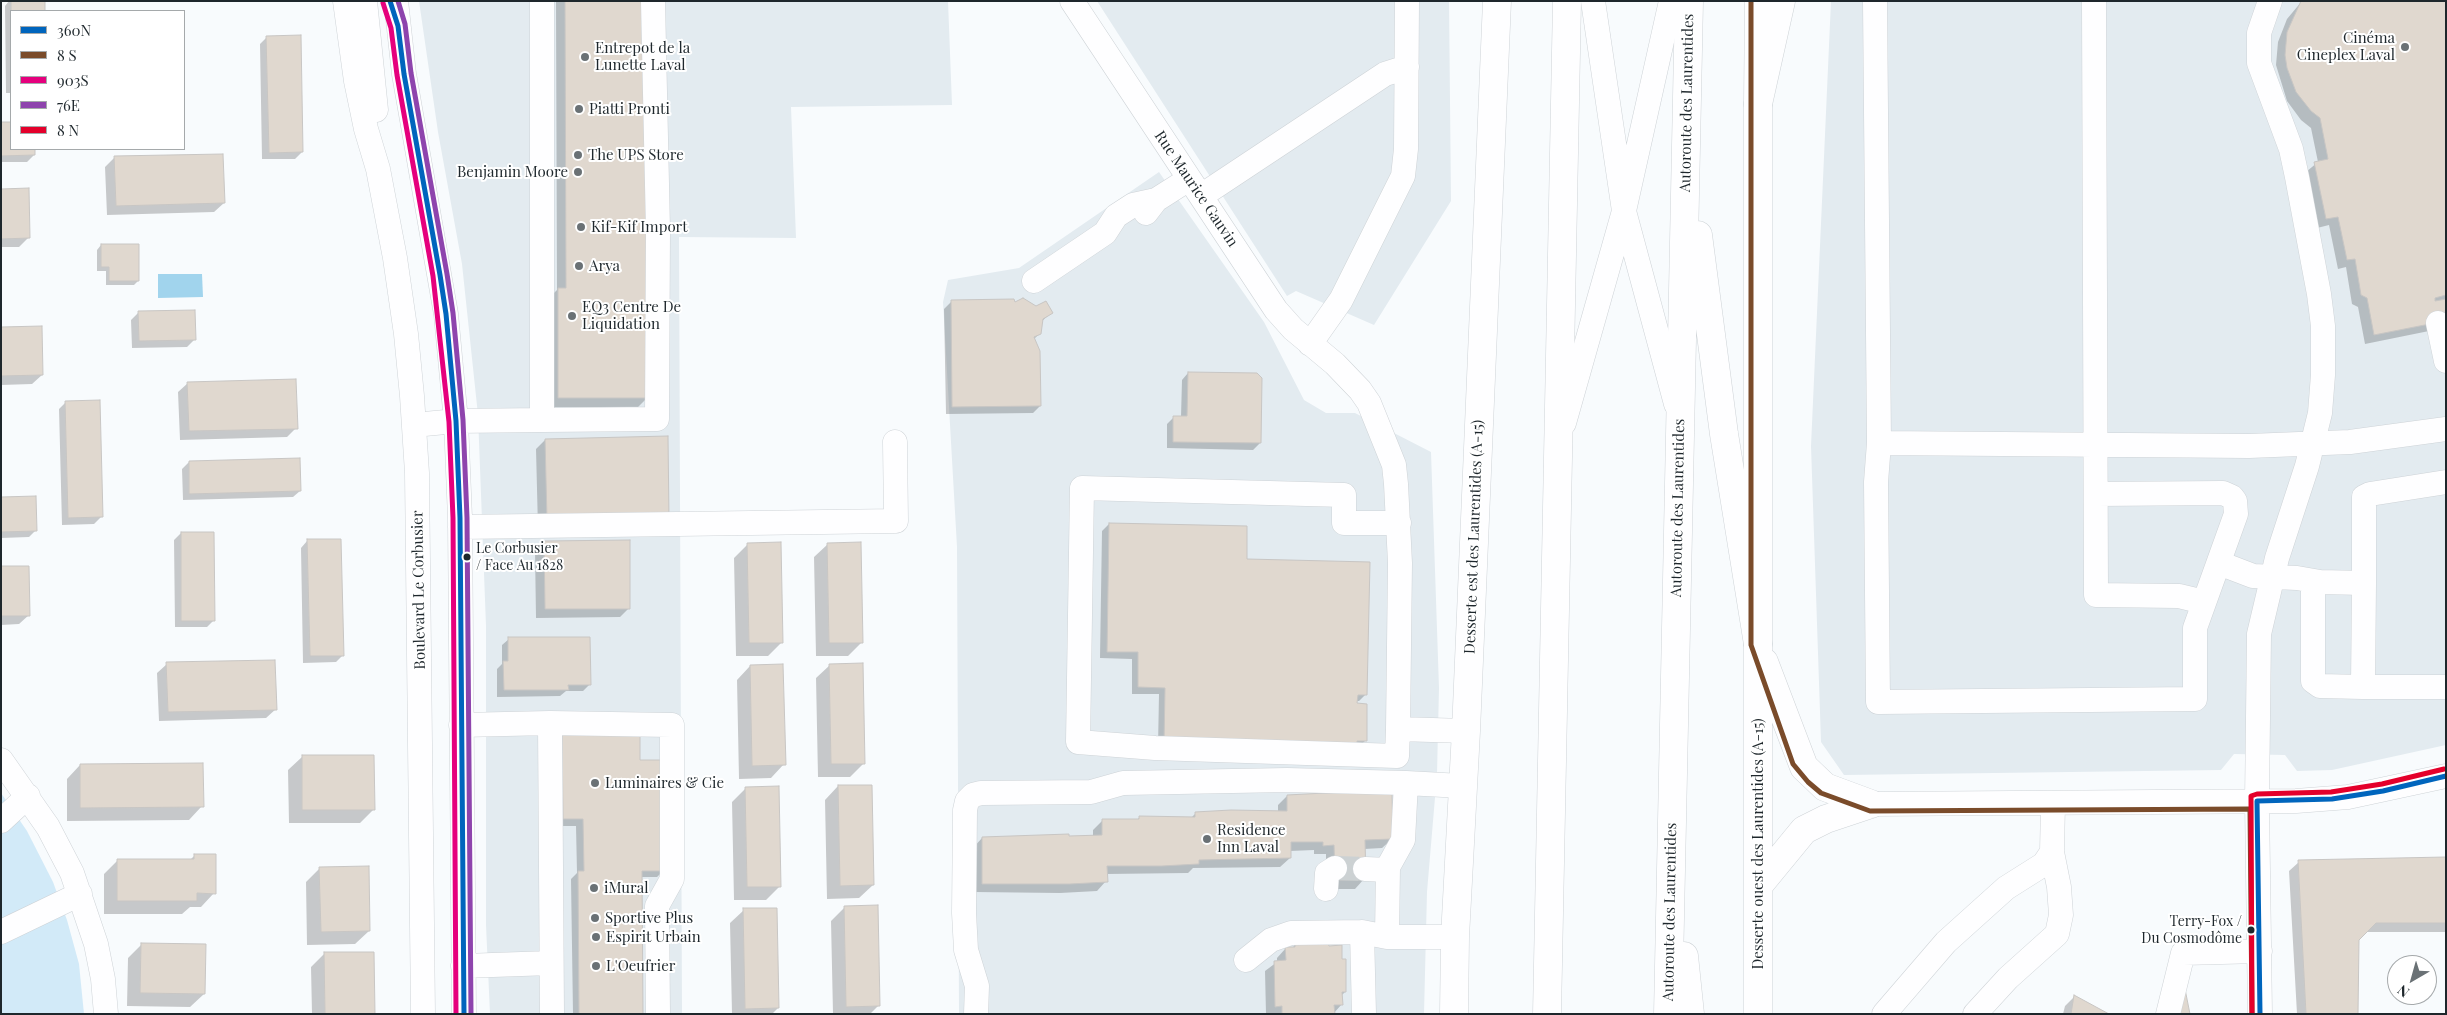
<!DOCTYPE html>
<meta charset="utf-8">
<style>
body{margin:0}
#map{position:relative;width:2447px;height:1015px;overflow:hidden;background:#f8fbfd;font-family:"Playfair Display",serif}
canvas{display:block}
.frame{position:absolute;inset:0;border:2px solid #1e272c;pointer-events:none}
.legend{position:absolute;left:10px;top:10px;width:175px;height:140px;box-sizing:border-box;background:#fff;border:1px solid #a5a9ab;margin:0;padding:6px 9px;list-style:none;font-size:15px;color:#1e272c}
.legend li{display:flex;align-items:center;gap:10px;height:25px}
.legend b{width:25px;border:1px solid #a5a9ab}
.north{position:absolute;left:2387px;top:955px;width:50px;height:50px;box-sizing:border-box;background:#fff;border:1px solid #a5a9ab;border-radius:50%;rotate:218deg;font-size:14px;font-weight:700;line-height:20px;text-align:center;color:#1e272c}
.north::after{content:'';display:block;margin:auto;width:18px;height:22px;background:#6a7175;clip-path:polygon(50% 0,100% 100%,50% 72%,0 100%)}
</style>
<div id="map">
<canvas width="2447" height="1015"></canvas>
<div class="frame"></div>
<ul class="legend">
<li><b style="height:6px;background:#0065bd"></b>360N</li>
<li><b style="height:6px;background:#7a4b2a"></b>8 S</li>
<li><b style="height:6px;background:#e5007d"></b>903S</li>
<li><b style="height:6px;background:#8e44ad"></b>76E</li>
<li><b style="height:6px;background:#e4002b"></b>8 N</li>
</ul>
<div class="north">N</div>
</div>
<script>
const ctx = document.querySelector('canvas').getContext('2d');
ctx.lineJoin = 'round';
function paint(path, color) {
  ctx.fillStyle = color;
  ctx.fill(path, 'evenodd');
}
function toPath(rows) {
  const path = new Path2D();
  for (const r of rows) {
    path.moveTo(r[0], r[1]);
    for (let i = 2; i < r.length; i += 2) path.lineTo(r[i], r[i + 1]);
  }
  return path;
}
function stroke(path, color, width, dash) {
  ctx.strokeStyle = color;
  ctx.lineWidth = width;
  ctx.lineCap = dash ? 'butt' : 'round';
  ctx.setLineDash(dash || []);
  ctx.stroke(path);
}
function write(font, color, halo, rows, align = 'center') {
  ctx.font = font + ' "Playfair Display",serif';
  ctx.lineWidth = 4;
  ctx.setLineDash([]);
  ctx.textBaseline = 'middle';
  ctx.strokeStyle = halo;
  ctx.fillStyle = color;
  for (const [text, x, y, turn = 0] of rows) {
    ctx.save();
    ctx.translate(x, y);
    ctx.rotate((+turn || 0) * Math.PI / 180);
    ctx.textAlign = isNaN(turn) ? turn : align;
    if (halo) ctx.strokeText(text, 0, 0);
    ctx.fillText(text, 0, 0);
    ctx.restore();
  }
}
const built = toPath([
 [419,1,948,1,952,105,791,107,796,238,679,237,682,1014,490,1014,486,925,486,626,478,415,462,264,438,132],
 [1097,1,1449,1,1451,201,1374,325,1296,291,1287,296],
 [1831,1,2446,1,2446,745,2332,770,2297,771,2285,755,2234,754,2221,770,1844,775,1821,742,1811,446],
 [1159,172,1264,322,1304,400,1326,413,1355,413,1431,452,1439,688,1437,774,1427,892,1424,1014,959,1014,957,547,943,302,948,280,1019,268]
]);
const green = toPath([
 [1,793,27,831,53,882,67,920,79,964,84,1014,1,1014]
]);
const water = toPath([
 [158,274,202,274,203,297,158,298]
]);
const shadow = toPath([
 [9,1,44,1,44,11,11,11,11,93,6,93,5,6],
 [556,1,645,1,648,397,638,407,550,407,549,298,557,290],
 [2302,1,2446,90,2446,319,2429,331,2365,344,2358,307,2352,304,2346,267,2338,269,2329,225,2317,228,2306,172,2318,162,2311,128,2301,120,2287,101,2276,65,2278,42,2287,19],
 [267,37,302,152,295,159,262,159,260,44],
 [1,123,11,123,11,149,34,149,34,155,27,162,1,162],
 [115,157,224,203,214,212,107,215,105,167],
 [1,190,29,237,19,247,1,247],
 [101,245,138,281,134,285,106,285,106,271,97,271,97,250],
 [951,302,1015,303,1051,313,1041,322,1040,333,1033,340,1040,406,1033,413,946,414,944,309],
 [138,313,194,340,187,347,132,348,131,320],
 [1,328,42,375,32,384,1,385],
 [1188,373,1260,443,1253,450,1167,448,1167,424,1174,417,1181,417,1182,380],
 [188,383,296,428,287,437,180,440,178,392],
 [66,402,101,517,94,524,62,525,59,409],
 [545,440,668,518,538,529,536,449],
 [189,462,300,491,293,497,183,500,182,469],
 [1,498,36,530,29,537,1,538],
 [1109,524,1245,560,1366,694,1359,701,1356,701,1365,741,1358,747,1158,747,1159,694,1132,694,1132,659,1100,658,1102,531],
 [181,533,214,620,207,627,175,627,174,540],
 [307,541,343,655,336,662,303,663,301,548],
 [545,542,629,608,620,617,536,618,535,551],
 [748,544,782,642,768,656,736,656,734,558],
 [828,544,862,642,848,656,816,656,814,557],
 [1,568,29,615,19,624,1,625],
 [509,639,590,684,583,691,566,691,560,696,497,697,497,669,502,664,502,645],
 [167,664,276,709,266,718,159,721,157,673],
 [830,665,864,763,850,777,818,777,816,678],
 [750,666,784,764,771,778,739,779,737,680],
 [562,733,664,870,657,877,641,877,642,1014,573,1014,571,879,577,873,576,826,557,826,555,740],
 [302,757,374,809,360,823,289,823,288,770],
 [80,765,202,806,189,820,67,821,67,779],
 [838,786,873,885,859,898,827,899,825,800],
 [746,788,780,886,766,900,734,900,732,802],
 [1287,796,1392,839,1382,848,1364,849,1364,879,1355,889,1326,889,1326,854,1314,854,1314,850,1290,851,1290,858,1280,867,1193,868,1188,873,1106,874,1106,881,1097,891,1060,893,974,892,973,848,982,838,1093,837,1093,830,1103,820,1137,820,1139,818,1191,818,1195,814,1278,812,1278,805],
 [195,855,214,893,201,907,190,907,182,914,104,914,104,874,118,860,190,860],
 [2446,858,2446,932,2366,932,2358,940,2357,1014,2297,1014,2289,871,2299,862],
 [320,868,369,931,355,944,307,945,306,882],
 [845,907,879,1005,870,1014,833,1014,831,921],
 [744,910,778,1008,772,1014,732,1014,730,923],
 [142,944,204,994,190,1007,127,1006,128,958],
 [1295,945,1345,992,1341,996,1342,1004,1333,1014,1266,1014,1265,971,1277,962,1277,958,1286,948,1292,948],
 [325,953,374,1014,312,1014,311,967],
 [2074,997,2106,1014,2063,1014,2065,1006]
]);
const building = toPath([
 [11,1,45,1,45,11,11,11,11,1],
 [565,1,646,1,649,398,558,398,558,288,566,288,565,1],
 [2301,1,2446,1,2446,295,2435,298,2435,301,2446,299,2446,317,2440,322,2374,335,2367,298,2361,295,2355,259,2347,260,2338,217,2326,219,2314,162,2328,159,2320,118,2311,111,2296,92,2287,68,2285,55,2287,32,2301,1],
 [301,35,303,152,269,153,266,36,301,35],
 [1,122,11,122,11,149,35,149,35,155,1,156,1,122],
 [223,154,225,203,116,206,114,156,223,154],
 [29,188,30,238,1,239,1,189,29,188],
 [101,244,139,244,139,281,109,281,109,267,101,267,101,244],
 [1023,298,1036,306,1046,301,1053,313,1043,319,1041,334,1034,337,1040,351,1041,406,952,407,951,300,1014,299,1015,302,1023,298],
 [195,310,196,340,139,341,138,311,195,310],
 [42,326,43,375,1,376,1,327,42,326],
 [1188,372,1257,373,1262,378,1261,443,1173,442,1173,416,1187,416,1188,372],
 [296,379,298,429,189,431,187,382,296,379],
 [100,400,103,517,68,518,65,401,100,400],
 [668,436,669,519,547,521,545,439,668,436],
 [300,458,301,491,189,494,189,461,300,458],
 [36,496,37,531,1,532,1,497,36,496],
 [1109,523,1247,526,1247,559,1370,562,1367,695,1358,695,1357,703,1367,704,1367,741,1357,741,1357,746,1164,741,1165,688,1138,687,1138,652,1107,652,1109,523],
 [181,532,214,532,215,621,181,621,181,532],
 [307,539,341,539,344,656,310,656,307,539],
 [630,540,630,609,545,609,544,541,630,540],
 [781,542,783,643,749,643,747,543,781,542],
 [861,542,863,643,829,643,827,543,861,542],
 [1,566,29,566,30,616,1,616,1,566],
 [508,637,590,637,591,685,568,685,569,690,504,690,503,661,508,661,508,637],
 [275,660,277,710,168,712,166,662,275,660],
 [863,663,865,764,831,764,829,664,863,663],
 [783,664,786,765,752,766,750,665,783,664],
 [640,731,640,760,664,760,665,871,642,871,643,1014,579,1014,578,871,584,871,583,819,563,819,562,732,640,731],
 [302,755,374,755,375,810,302,810,302,755],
 [203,763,204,807,80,808,80,764,203,763],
 [838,785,872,785,874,885,840,886,838,785],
 [779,786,781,887,747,887,745,787,779,786],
 [1345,792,1392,794,1393,839,1365,840,1366,880,1335,880,1334,845,1323,846,1323,842,1291,842,1291,858,1199,860,1199,864,1162,866,1107,866,1108,882,1070,884,982,884,982,837,1069,834,1069,836,1102,835,1102,819,1139,819,1139,816,1195,817,1195,812,1231,810,1287,811,1287,795,1345,792],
 [194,854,216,854,216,894,197,893,197,901,117,901,117,859,194,859,194,854],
 [2446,857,2446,923,2376,923,2359,940,2358,1014,2306,1014,2298,860,2446,857],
 [369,866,370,931,321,932,319,867,369,866],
 [878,905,880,1006,846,1007,844,906,878,905],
 [743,908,777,908,779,1008,745,1009,743,908],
 [141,943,206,944,205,994,140,993,141,943],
 [1328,943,1329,946,1342,945,1342,959,1346,959,1346,992,1342,992,1343,1005,1334,1005,1335,1014,1282,1014,1282,1006,1275,1007,1274,961,1286,960,1285,947,1295,947,1295,944,1328,943],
 [324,952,374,952,375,1014,325,1014,324,952],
 [2184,984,2190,1014,2179,1014,2184,984],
 [2074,995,2109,1014,2071,1014,2074,995]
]);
const minorTunnel = toPath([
 [1335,868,1365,869]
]);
const minor = toPath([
 [345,1,356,81,366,129,378,169,395,258,406,334,412,396,417,473,423,1014],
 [365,1,376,110],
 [396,1,404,74,446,314,456,421,460,518,464,1014],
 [1072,1,1276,310,1293,329,1335,364,1360,390,1369,403,1394,465,1396,484,1400,563,1398,729,1466,731],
 [1593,1,1624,211,1676,404],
 [1875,1,1879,443,2249,446,2350,442,2446,429],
 [2094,1,2096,595,2179,596,2204,602],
 [1201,196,1385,74,1407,67],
 [1146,213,1156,200,1189,179],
 [1034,281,1105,233,1116,216,1133,205,1156,200],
 [2438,323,2446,361],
 [1310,344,1341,300,1403,176,1406,149,1407,1],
 [542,420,657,419,658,230,653,1],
 [1564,423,1624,211,1671,1],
 [414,425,456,421,542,420,542,1],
 [1879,443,1876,482,1878,702,2195,699,2195,628,2236,514,2235,501,2232,497,2223,493,2096,494],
 [460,527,896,521,895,442],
 [2219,563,2253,576,2297,578,2320,582,2364,583,2363,687,2320,686,2313,681,2313,582],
 [2364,583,2364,497,2370,494,2446,482],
 [2363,687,2446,687],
 [550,723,672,725,672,879,657,906,658,1014],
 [461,725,550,723,552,1014],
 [1398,729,1397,756,1155,748,1078,742,1082,488,1344,495,1344,523,1399,523],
 [1,760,48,827,72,873,96,944,103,979,106,1014],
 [1871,804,2296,801,2348,797,2446,776],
 [1,821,28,796],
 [1365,869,1388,870],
 [1326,889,1327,873,1335,868],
 [1,932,80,894],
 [1362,932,1364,1014],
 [1387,937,1388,867,1403,840,1406,783,1462,786],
 [1246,960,1271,940,1291,933,1362,932,1387,937,1455,937],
 [463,966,551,963],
 [976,1014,977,986,966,950,964,913,965,810,967,801,973,795,981,793,1091,792,1123,783,1287,780,1406,783],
 [1884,1014,1946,942,2006,888,2044,864,2052,852],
 [1975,1014,2008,978,2057,934,2061,915,2059,887,2052,852,2053,804],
 [2168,1014,2183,953,2260,951],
 [2260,1014,2257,801,2259,634,2277,558,2307,466,2320,413,2323,375,2323,326,2319,294,2297,177,2291,149,2259,63,2259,33,2270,1]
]);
const major = toPath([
 [1764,662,1804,767,1825,787,1871,804],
 [1758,886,1804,830,1826,819,1871,804],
 [1454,1014,1455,937,1466,731,1497,1],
 [1758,1014,1758,104,1781,1]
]);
const highway = toPath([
 [1758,104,1759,1],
 [1698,235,1724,434,1758,644],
 [1684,956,1690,1014],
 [1547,1014,1567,1],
 [1668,1014,1689,1]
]);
const bus1 = toPath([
 [390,1,398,26,404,74,440,275,446,314,456,421,460,518,464,1014],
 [2260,1014,2257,801,2332,799,2383,791,2446,776]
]);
const bus2 = toPath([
 [1751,1,1751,645,1793,764,1808,782,1821,793,1870,811,2250,809,2252,1014]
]);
const bus3 = toPath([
 [383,3,391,28,397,75,433,276,449,422,453,518,456,1014]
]);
const bus4 = toPath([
 [398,1,405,24,411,73,447,274,453,313,463,420,467,518,471,1014]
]);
const bus5 = toPath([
 [2252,1014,2251,796,2257,794,2331,792,2382,784,2444,769]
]);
const markers = [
 [2405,47,5,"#6a7175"],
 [585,57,5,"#6a7175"],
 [579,109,5,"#6a7175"],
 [578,155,5,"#6a7175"],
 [578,172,5,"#6a7175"],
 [581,227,5,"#6a7175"],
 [579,266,5,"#6a7175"],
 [572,316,5,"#6a7175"],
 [467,557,4.5,"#1e272c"],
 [595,783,5,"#6a7175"],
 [1207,839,5,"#6a7175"],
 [594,888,5,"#6a7175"],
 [595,918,5,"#6a7175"],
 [2251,930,4.5,"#1e272c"],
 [596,937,5,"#6a7175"],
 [596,966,5,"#6a7175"]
];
const busNames = [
 ["Le Corbusier",476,549],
 ["/ Face Au 1828",476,566],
 ["Terry-Fox /",2242,922,"right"],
 ["Du Cosmodôme",2242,939,"right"]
];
const poiNames = [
 ["Cinéma",2395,38,"right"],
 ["Cineplex Laval",2395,55,"right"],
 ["Entrepot de la",595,48],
 ["Lunette Laval",595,65],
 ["Piatti Pronti",589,109],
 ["The UPS Store",588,155],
 ["Benjamin Moore",568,172,"right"],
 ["Kif-Kif Import",591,227],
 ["Arya",589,266],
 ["EQ3 Centre De",582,307],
 ["Liquidation",582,324],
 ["Luminaires & Cie",605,783],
 ["Residence",1217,830],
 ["Inn Laval",1217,847],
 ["iMural",604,888],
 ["Sportive Plus",605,918],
 ["Espirit Urbain",606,937],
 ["L'Oeufrier",606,966]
];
const streetNames = [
 ["Autoroute des Laurentides",1687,103,-89],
 ["Rue Maurice Gauvin",1196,189,56],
 ["Autoroute des Laurentides",1678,508,-89],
 ["Desserte est des Laurentides (A-15)",1474,537,-88],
 ["Boulevard Le Corbusier",419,590,-91],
 ["Desserte ouest des Laurentides (A-15)",1758,844,-90],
 ["Autoroute des Laurentides",1670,912,-89]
];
paint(built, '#e3ebf0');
paint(green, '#d2eaf8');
paint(water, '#a1d4ed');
paint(shadow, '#0003');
paint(building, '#e0d8cf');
stroke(building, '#c8c6c4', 1);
stroke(minorTunnel, '#ccd1d3', 24, [24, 12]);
stroke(minor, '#ced3d7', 25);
stroke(major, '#ced3d7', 29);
stroke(highway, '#ced3d7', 29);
stroke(minor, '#fefeff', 24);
stroke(major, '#fefeff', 28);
stroke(highway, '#fefeff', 28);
stroke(bus1, '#0065bd', 5);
stroke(bus2, '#7a4b2a', 5);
stroke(bus3, '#e5007d', 5);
stroke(bus4, '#8e44ad', 5);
stroke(bus5, '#e4002b', 5);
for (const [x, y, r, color] of markers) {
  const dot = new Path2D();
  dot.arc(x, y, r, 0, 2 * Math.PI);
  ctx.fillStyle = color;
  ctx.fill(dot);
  stroke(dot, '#fff', 2);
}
write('14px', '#1e272c', '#fff', busNames, 'left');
write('15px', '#1e272c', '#fff', poiNames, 'left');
write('15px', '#1e272c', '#fff', streetNames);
</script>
